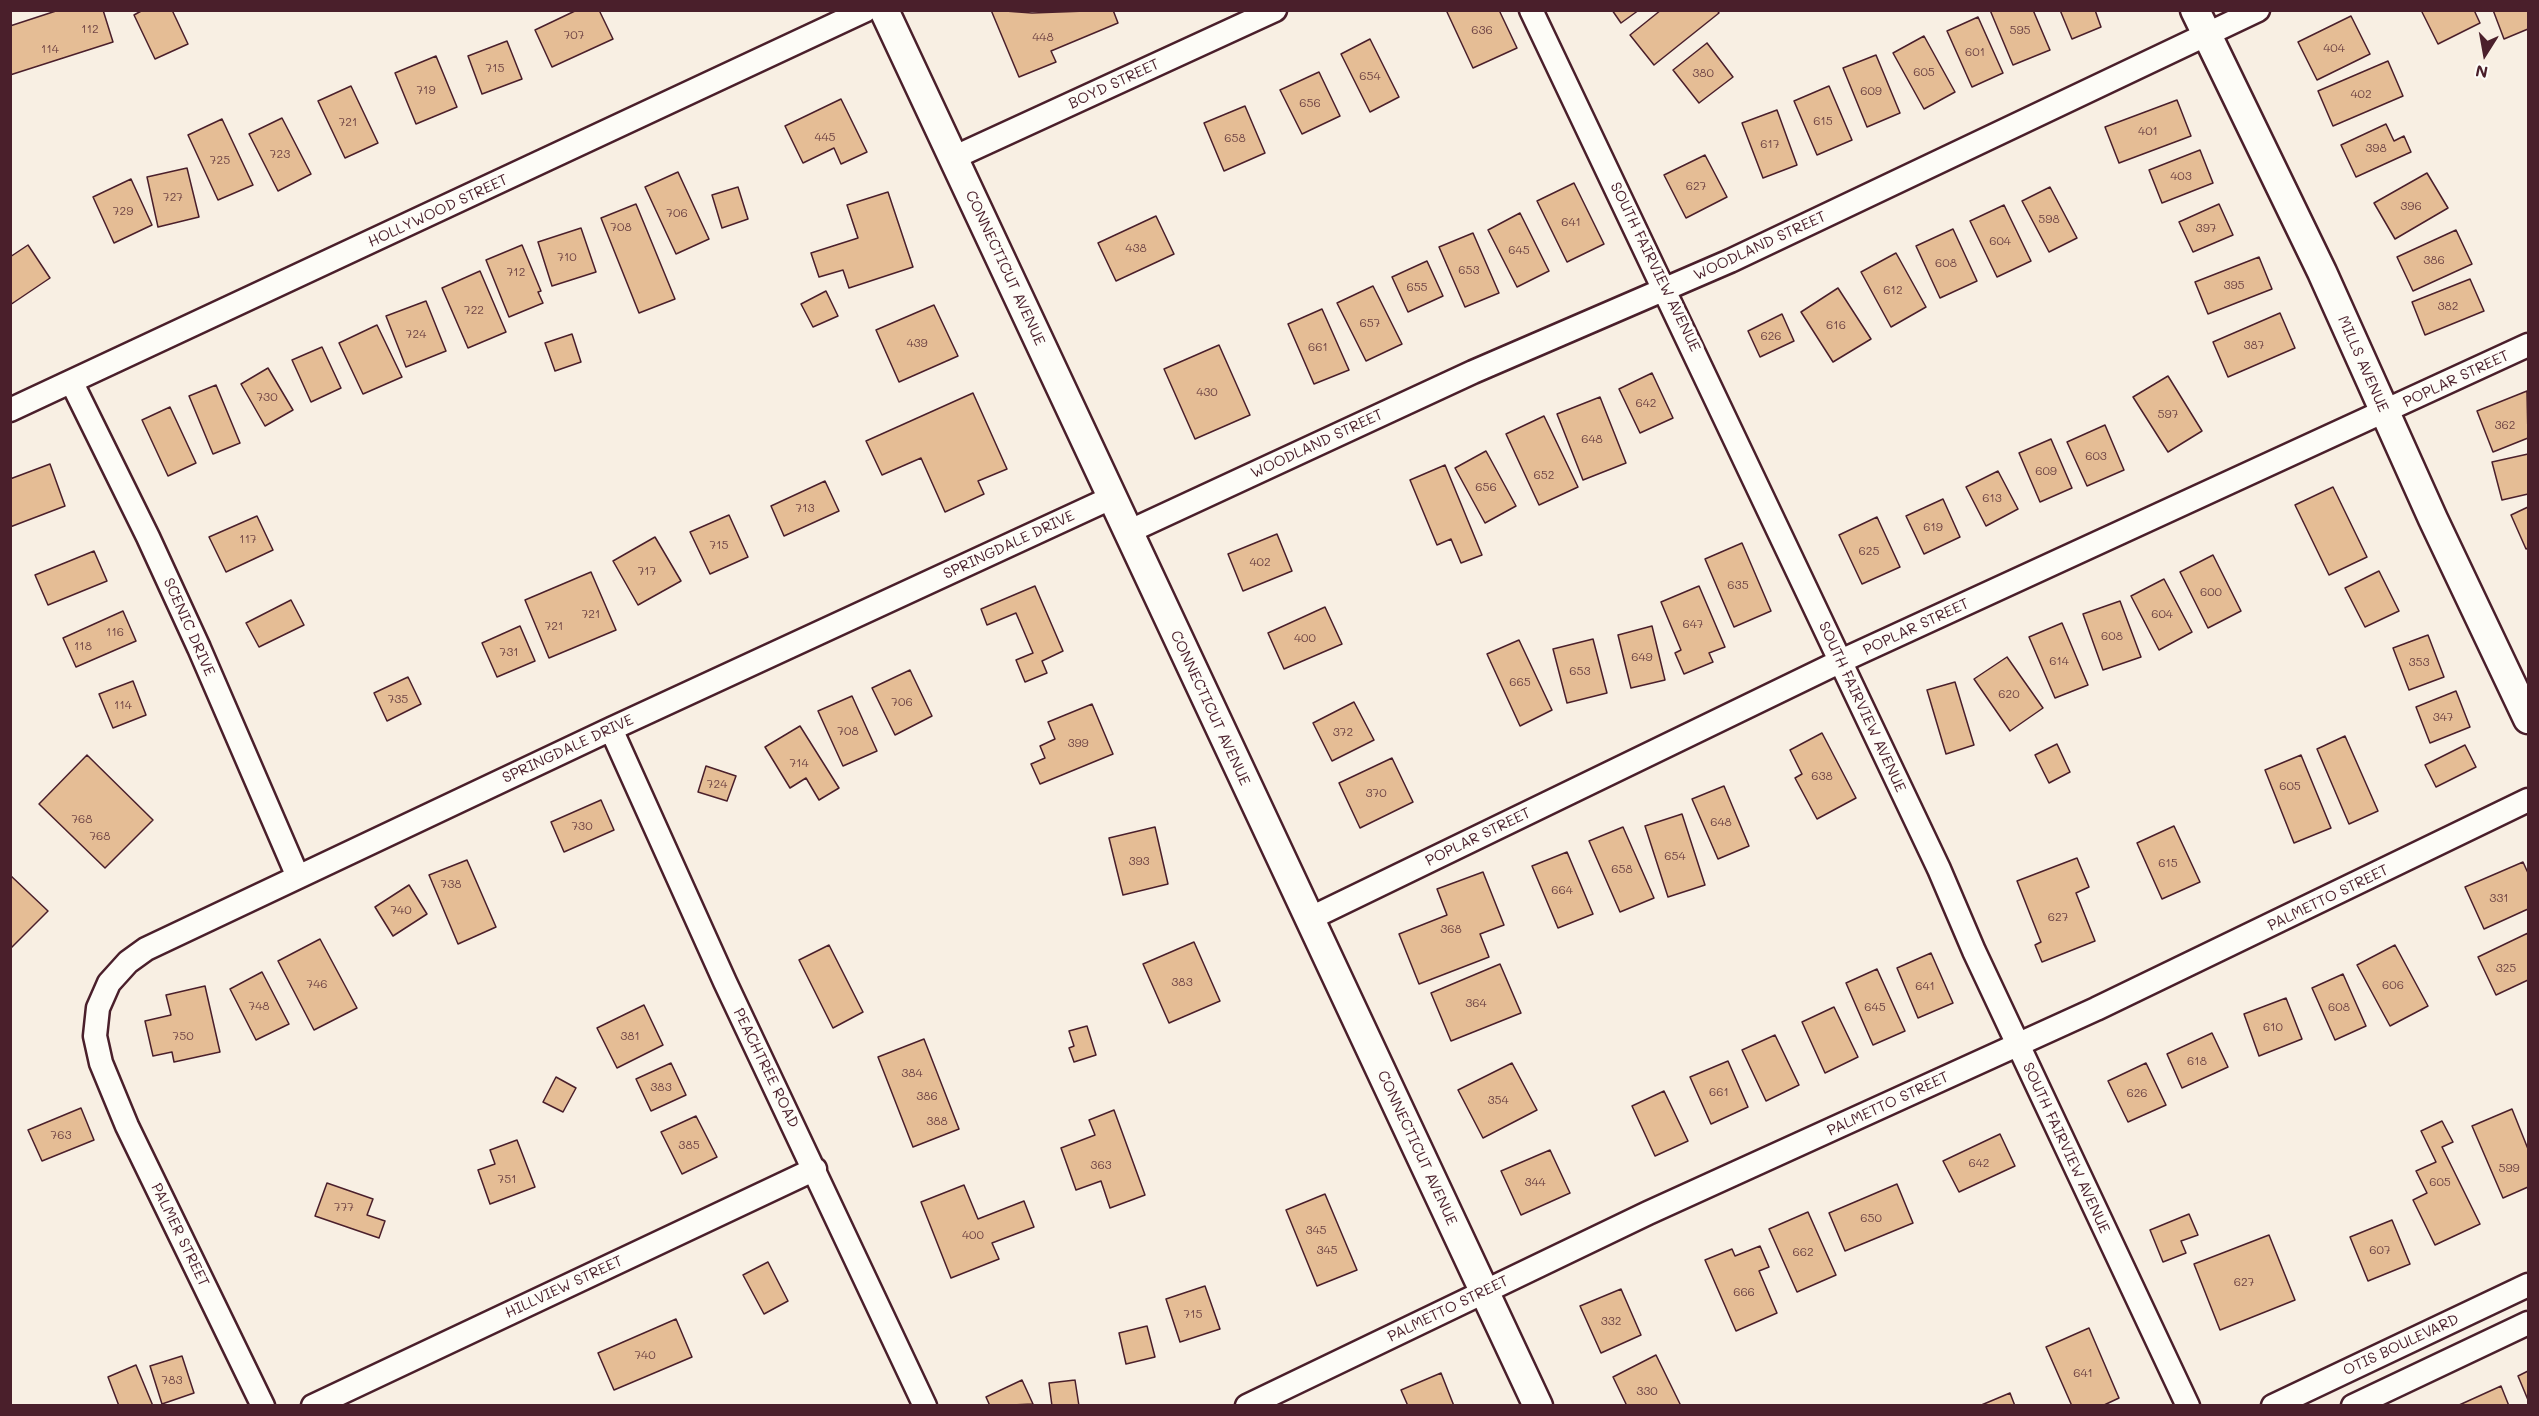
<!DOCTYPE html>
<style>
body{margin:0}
#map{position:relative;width:2539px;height:1416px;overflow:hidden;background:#f8efe3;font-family:Mali,sans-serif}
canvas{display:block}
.frame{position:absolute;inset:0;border:12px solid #4a1f2b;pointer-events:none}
.north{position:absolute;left:2455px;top:24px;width:60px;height:60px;-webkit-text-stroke:4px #fdfcf7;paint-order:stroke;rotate:191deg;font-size:16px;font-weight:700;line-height:24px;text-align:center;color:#4a1f2b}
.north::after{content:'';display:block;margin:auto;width:21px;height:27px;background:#4a1f2b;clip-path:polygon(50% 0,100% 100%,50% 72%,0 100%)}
</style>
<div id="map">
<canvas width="2539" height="1416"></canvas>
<div class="frame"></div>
<div class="north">N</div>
</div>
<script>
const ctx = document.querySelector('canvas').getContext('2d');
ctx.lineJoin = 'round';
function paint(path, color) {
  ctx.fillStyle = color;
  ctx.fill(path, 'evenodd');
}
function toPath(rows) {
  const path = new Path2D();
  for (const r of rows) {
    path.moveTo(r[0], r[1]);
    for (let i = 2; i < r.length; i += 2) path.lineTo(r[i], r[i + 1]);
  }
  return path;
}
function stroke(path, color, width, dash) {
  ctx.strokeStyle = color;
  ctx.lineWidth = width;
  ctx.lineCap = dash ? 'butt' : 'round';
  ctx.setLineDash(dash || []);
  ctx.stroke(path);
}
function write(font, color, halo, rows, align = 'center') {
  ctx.font = font + ' Mali,sans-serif';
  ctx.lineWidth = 6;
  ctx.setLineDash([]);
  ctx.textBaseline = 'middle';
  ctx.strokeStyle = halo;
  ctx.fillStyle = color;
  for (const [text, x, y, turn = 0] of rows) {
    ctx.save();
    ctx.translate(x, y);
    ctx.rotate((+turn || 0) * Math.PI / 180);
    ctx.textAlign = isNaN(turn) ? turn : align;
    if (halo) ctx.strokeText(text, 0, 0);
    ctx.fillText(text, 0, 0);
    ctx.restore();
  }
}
const building = toPath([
 [59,10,103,10,113,42,10,75,10,26,59,10],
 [143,10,172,10,188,44,155,59,134,15,143,10],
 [577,10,599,10,613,39,552,67,535,30,577,10],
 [991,10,1032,13,1113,10,1118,23,1051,51,1056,62,1019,77,991,10],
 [1450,10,1499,10,1517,48,1473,68,1447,12,1450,10],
 [1612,10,1639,10,1621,23,1612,10],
 [1661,10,1717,10,1719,13,1654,65,1630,35,1661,10],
 [1990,10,2033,10,2050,50,2013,65,1990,10],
 [2060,10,2095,10,2101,27,2072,39,2060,10],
 [2421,10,2474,10,2480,23,2438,44,2421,10],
 [2493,10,2528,10,2528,29,2504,39,2493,10],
 [2351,16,2370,54,2317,80,2298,42,2351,16],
 [1978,17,2003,73,1972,87,1947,31,1978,17],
 [1924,36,1955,92,1924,109,1893,53,1924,36],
 [1370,39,1399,97,1370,112,1341,54,1370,39],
 [507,41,522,79,482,94,468,56,507,41],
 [1707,43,1733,77,1699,103,1673,70,1707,43],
 [1876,55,1900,113,1867,127,1843,68,1876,55],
 [436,56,457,107,416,124,395,73,436,56],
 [2388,61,2403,96,2333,126,2318,91,2388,61],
 [1319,72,1340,116,1302,134,1280,90,1319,72],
 [351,86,378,143,345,158,318,101,351,86],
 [1829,86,1852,140,1817,155,1794,101,1829,86],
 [841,99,867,152,841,164,834,148,803,163,785,126,841,99],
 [2177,100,2191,136,2119,163,2105,127,2177,100],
 [1245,106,1265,153,1224,171,1204,123,1245,106],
 [1777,110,1797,165,1763,178,1742,123,1777,110],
 [282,118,311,174,278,191,249,134,282,118],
 [222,119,253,185,218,200,188,135,222,119],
 [2386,124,2394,141,2404,136,2411,152,2356,177,2341,145,2386,124],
 [2200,150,2213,183,2162,203,2149,170,2200,150],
 [1705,155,1727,197,1686,218,1664,175,1705,155],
 [187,168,199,217,158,227,147,177,187,168],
 [678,172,709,239,676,254,645,187,678,172],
 [2427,173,2448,208,2395,239,2374,203,2427,173],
 [131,179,152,225,114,243,93,197,131,179],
 [1574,183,1604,244,1567,262,1537,201,1574,183],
 [738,187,748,219,722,228,712,195,738,187],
 [2050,187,2077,238,2049,252,2022,201,2050,187],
 [888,192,913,267,849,288,843,270,819,277,811,253,858,238,847,205,888,192],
 [636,204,675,299,639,313,601,218,636,204],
 [2219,204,2233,235,2193,252,2179,222,2219,204],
 [2004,205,2031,261,1997,277,1970,221,2004,205],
 [1520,213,1549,271,1517,287,1488,230,1520,213],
 [1156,216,1174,254,1116,281,1098,243,1156,216],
 [581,228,596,272,552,286,538,242,581,228],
 [1953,229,1977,281,1940,298,1916,246,1953,229],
 [2456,230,2472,264,2413,291,2397,257,2456,230],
 [1473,233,1499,293,1465,307,1439,247,1473,233],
 [28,245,50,278,10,305,10,257,28,245],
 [522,245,541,291,538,292,543,303,509,317,486,260,522,245],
 [1896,253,1926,307,1891,327,1861,272,1896,253],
 [2259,257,2272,289,2208,314,2195,282,2259,257],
 [1427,261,1443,296,1408,312,1392,277,1427,261],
 [480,271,506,332,468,348,442,288,480,271],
 [2470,279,2484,311,2425,335,2412,302,2470,279],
 [1373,286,1402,344,1366,361,1337,303,1373,286],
 [1838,288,1871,339,1833,362,1801,312,1838,288],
 [826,291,838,316,813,327,801,304,826,291],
 [426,301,446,351,406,367,386,316,426,301],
 [934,305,958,356,899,382,876,330,934,305],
 [1322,309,1349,370,1314,384,1288,324,1322,309],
 [2280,313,2295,348,2228,377,2213,342,2280,313],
 [1782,314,1794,341,1760,357,1748,331,1782,314],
 [377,325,402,377,363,394,339,343,377,325],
 [572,334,581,362,555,371,545,343,572,334],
 [1219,345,1250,415,1195,439,1164,369,1219,345],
 [322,347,341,388,311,402,292,360,322,347],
 [268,368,293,410,265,426,241,384,268,368],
 [1652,373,1673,418,1640,433,1619,389,1652,373],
 [2168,376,2202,431,2168,452,2133,397,2168,376],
 [216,385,240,443,213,454,189,396,216,385],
 [2527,391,2528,438,2493,452,2477,411,2527,391],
 [973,393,1007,469,978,481,984,494,945,512,921,458,882,475,866,441,973,393],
 [1600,397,1626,463,1583,480,1557,414,1600,397],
 [170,407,196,463,168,476,142,420,170,407],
 [1544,416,1578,487,1539,505,1506,434,1544,416],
 [2105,425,2124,470,2087,486,2067,442,2105,425],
 [2051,439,2072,488,2040,502,2019,453,2051,439],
 [1486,451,1516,506,1485,523,1455,468,1486,451],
 [2528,454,2528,494,2502,500,2492,462,2528,454],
 [50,464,65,506,10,527,10,479,50,464],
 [1445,465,1482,555,1461,563,1451,539,1437,545,1410,480,1445,465],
 [1998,471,2018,509,1986,526,1966,487,1998,471],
 [825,481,839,511,784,536,771,506,825,481],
 [2333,487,2367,557,2329,575,2295,505,2333,487],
 [1943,499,1960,537,1924,554,1906,516,1943,499],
 [2528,507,2528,548,2526,549,2511,515,2528,507],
 [729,515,748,557,710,574,690,532,729,515],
 [257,516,273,550,226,572,209,537,257,516],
 [1877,517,1900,567,1862,584,1839,535,1877,517],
 [1277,534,1292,571,1243,591,1228,554,1277,534],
 [655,537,681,581,638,605,613,561,655,537],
 [1742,543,1771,611,1734,627,1705,559,1742,543],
 [94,551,107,581,48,605,35,575,94,551],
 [2213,555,2241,611,2208,628,2180,572,2213,555],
 [2379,571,2399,611,2365,627,2345,588,2379,571],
 [591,572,616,630,549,658,525,600,591,572],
 [2164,579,2192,632,2159,650,2131,596,2164,579],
 [1035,586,1063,651,1042,661,1047,673,1025,682,1016,660,1033,653,1016,613,987,625,981,609,1035,586],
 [1699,586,1725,647,1709,653,1713,662,1684,674,1675,653,1681,650,1661,602,1699,586],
 [291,600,304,625,259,647,246,623,291,600],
 [2120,601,2141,657,2103,670,2083,614,2120,601],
 [1325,607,1342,644,1284,669,1268,633,1325,607],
 [123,611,136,641,76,667,63,638,123,611],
 [2062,623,2088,685,2055,698,2029,637,2062,623],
 [520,626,535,661,497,677,482,643,520,626],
 [1652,626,1665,680,1631,688,1618,635,1652,626],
 [2428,635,2444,677,2409,690,2393,648,2428,635],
 [1593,639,1607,693,1567,703,1553,649,1593,639],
 [1519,640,1552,710,1520,726,1487,654,1519,640],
 [2007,657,2043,708,2010,731,1974,679,2007,657],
 [910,670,932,716,895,735,872,688,910,670],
 [408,677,421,704,387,721,374,693,408,677],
 [133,681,146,715,113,728,99,694,133,681],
 [1955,682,1974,745,1946,754,1927,690,1955,682],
 [2456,691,2470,727,2430,743,2416,707,2456,691],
 [852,696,877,751,843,766,818,711,852,696],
 [1354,702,1374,740,1332,761,1313,723,1354,702],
 [1092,704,1113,754,1040,784,1031,764,1045,758,1040,746,1055,739,1048,722,1092,704],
 [800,726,839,788,819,800,806,778,790,788,765,747,800,726],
 [1822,733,1856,798,1817,819,1795,778,1802,774,1790,750,1822,733],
 [2345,736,2378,811,2349,824,2317,749,2345,736],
 [2057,744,2070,772,2049,783,2035,755,2057,744],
 [2465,745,2476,767,2436,787,2425,765,2465,745],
 [87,755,153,820,105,868,39,804,87,755],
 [2301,755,2331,828,2294,843,2265,770,2301,755],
 [1392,758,1413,802,1360,828,1339,783,1392,758],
 [706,766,736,776,727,801,698,792,706,766],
 [1724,786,1749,846,1718,859,1692,799,1724,786],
 [601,800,614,830,564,852,551,822,601,800],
 [1682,814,1705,885,1668,897,1645,826,1682,814],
 [2174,826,2200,882,2162,899,2137,843,2174,826],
 [1155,827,1168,884,1123,895,1109,838,1155,827],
 [1623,827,1654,898,1620,912,1589,841,1623,827],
 [1567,852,1593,914,1558,928,1532,866,1567,852],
 [2077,858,2089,887,2076,893,2095,941,2042,962,2035,945,2041,942,2017,881,2077,858],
 [467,860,496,927,458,944,429,875,467,860],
 [2523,862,2528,873,2528,909,2484,929,2465,887,2523,862],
 [1483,872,1504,925,1480,934,1489,957,1419,984,1399,934,1447,915,1437,889,1483,872],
 [10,875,48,911,10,949,10,875],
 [409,885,427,914,393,936,375,907,409,885],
 [2528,933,2528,980,2496,995,2478,957,2528,933],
 [320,939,357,1008,314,1030,278,961,320,939],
 [1194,942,1220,1001,1169,1023,1143,964,1194,942],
 [829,945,863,1012,833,1028,799,960,829,945],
 [2395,945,2428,1006,2390,1026,2357,965,2395,945],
 [1931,953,1953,1003,1918,1018,1897,968,1931,953],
 [1500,964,1521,1013,1451,1041,1431,993,1500,964],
 [1877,969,1905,1031,1873,1045,1846,983,1877,969],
 [262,972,289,1024,256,1040,230,989,262,972],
 [2343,974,2366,1026,2335,1040,2312,988,2343,974],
 [205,986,220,1052,174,1062,172,1052,153,1056,145,1021,171,1015,166,995,205,986],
 [2286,998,2302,1039,2259,1056,2244,1014,2286,998],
 [644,1005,663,1045,617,1068,597,1028,644,1005],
 [1834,1007,1858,1057,1825,1073,1802,1022,1834,1007],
 [1087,1026,1096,1055,1074,1062,1069,1048,1074,1046,1069,1031,1087,1026],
 [2212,1033,2228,1067,2182,1088,2167,1054,2212,1033],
 [1775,1035,1799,1085,1766,1101,1742,1050,1775,1035],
 [924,1039,959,1129,913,1147,878,1057,924,1039],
 [1728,1061,1748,1107,1711,1124,1690,1077,1728,1061],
 [671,1063,686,1095,651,1111,636,1079,671,1063],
 [1512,1063,1537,1110,1483,1138,1458,1090,1512,1063],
 [2146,1063,2166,1105,2128,1122,2108,1081,2146,1063],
 [556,1077,576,1088,563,1112,543,1102,556,1077],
 [1664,1091,1688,1141,1655,1156,1632,1106,1664,1091],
 [81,1108,94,1140,42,1161,28,1130,81,1108],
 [2512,1109,2528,1149,2528,1187,2503,1198,2472,1126,2512,1109],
 [1114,1110,1145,1195,1110,1208,1101,1181,1076,1190,1061,1148,1095,1135,1089,1120,1114,1110],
 [696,1116,717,1157,682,1174,661,1132,696,1116],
 [2442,1121,2453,1142,2442,1147,2480,1224,2435,1245,2413,1200,2427,1193,2416,1171,2436,1162,2421,1131,2442,1121],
 [2000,1134,2015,1166,1959,1192,1943,1161,2000,1134],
 [517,1140,535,1187,490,1204,478,1170,495,1164,490,1150,517,1140],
 [1550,1150,1570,1193,1521,1215,1501,1171,1550,1150],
 [327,1183,373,1199,367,1215,385,1221,379,1238,315,1216,327,1183],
 [1897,1184,1913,1223,1845,1251,1829,1213,1897,1184],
 [964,1185,978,1219,1024,1201,1034,1227,992,1243,999,1259,951,1278,921,1202,964,1185],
 [1325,1194,1357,1270,1317,1286,1286,1210,1325,1194],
 [1808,1212,1836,1275,1797,1292,1769,1229,1808,1212],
 [2189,1214,2198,1235,2181,1241,2186,1253,2163,1262,2150,1230,2189,1214],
 [2392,1220,2410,1264,2368,1281,2350,1237,2392,1220],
 [2269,1235,2295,1300,2220,1330,2194,1264,2269,1235],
 [1760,1246,1769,1267,1759,1271,1777,1313,1736,1331,1705,1260,1732,1249,1735,1256,1760,1246],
 [768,1262,788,1301,764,1314,743,1275,768,1262],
 [1205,1286,1220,1329,1180,1342,1166,1299,1205,1286],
 [1621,1289,1641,1335,1601,1353,1580,1306,1621,1289],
 [676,1319,692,1357,614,1390,598,1353,676,1319],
 [1147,1326,1155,1357,1126,1364,1119,1333,1147,1326],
 [2089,1328,2119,1398,2102,1406,2072,1406,2046,1347,2089,1328],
 [1656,1355,1681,1406,1627,1406,1613,1377,1656,1355],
 [182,1356,194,1393,162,1404,150,1366,182,1356],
 [136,1365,153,1406,119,1406,108,1377,136,1365],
 [2528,1371,2528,1400,2518,1376,2528,1371],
 [1441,1373,1454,1406,1408,1406,1401,1390,1441,1373],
 [1022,1380,1033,1404,990,1406,986,1397,1022,1380],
 [1075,1380,1079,1406,1052,1406,1049,1383,1075,1380],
 [2501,1386,2509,1406,2457,1406,2501,1386],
 [2010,1393,2015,1406,1979,1406,2010,1393]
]);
const minor = toPath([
 [1531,10,1939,869,1974,951,2188,1406],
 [953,158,1275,10],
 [72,383,148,537,199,648,298,877],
 [10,410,866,10],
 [1128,532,1473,372,1730,261,2258,10],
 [611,729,725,982,925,1406],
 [1309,919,1841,661,2528,345],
 [263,1406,127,1126,101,1063,95,1036,98,1008,109,983,128,962,146,949,611,729,1113,497],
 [313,1406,815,1169],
 [1247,1406,1648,1213,2096,1009,2528,800],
 [2273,1406,2528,1285],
 [2353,1406,2528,1323]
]);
const tertiary = toPath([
 [884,10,1538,1406],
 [2195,10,2322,272,2433,519,2528,719]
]);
const numberNames = [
 ["112",90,29],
 ["636",1482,30],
 ["595",2020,30],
 ["707",574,35],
 ["448",1043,37],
 ["404",2334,48],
 ["114",50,49],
 ["601",1975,52],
 ["715",495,68],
 ["605",1924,72],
 ["380",1703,73],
 ["654",1370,76],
 ["719",426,90],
 ["609",1871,91],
 ["402",2361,94],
 ["656",1310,103],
 ["615",1823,121],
 ["721",348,122],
 ["401",2148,131],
 ["445",825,137],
 ["658",1235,138],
 ["617",1770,144],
 ["398",2376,148],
 ["723",280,154],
 ["725",220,160],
 ["403",2181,176],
 ["627",1696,186],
 ["727",173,197],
 ["396",2411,206],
 ["729",123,211],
 ["706",677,213],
 ["598",2049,219],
 ["641",1571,222],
 ["708",621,227],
 ["397",2206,228],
 ["604",2000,241],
 ["438",1136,248],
 ["645",1519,250],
 ["710",567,257],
 ["386",2434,260],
 ["608",1946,263],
 ["653",1469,270],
 ["712",516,272],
 ["395",2234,285],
 ["655",1417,287],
 ["612",1893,290],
 ["382",2448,306],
 ["722",474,310],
 ["657",1370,323],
 ["616",1836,325],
 ["724",416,334],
 ["626",1771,336],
 ["439",917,343],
 ["387",2254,345],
 ["661",1318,347],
 ["430",1207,392],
 ["730",267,397],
 ["642",1646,403],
 ["597",2168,414],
 ["362",2505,425],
 ["648",1592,439],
 ["603",2096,456],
 ["609",2046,471],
 ["652",1544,475],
 ["656",1486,487],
 ["613",1992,498],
 ["713",805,508],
 ["619",1933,527],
 ["117",248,539],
 ["715",719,545],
 ["625",1869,551],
 ["402",1260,562],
 ["717",647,571],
 ["635",1738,585],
 ["600",2211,592],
 ["721",591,614],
 ["604",2162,614],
 ["647",1693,624],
 ["721",554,626],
 ["116",115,632],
 ["608",2112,636],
 ["400",1305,638],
 ["118",83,646],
 ["731",509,652],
 ["649",1642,657],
 ["614",2059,661],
 ["353",2419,662],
 ["653",1580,671],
 ["665",1520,682],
 ["620",2009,694],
 ["735",398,699],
 ["706",902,702],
 ["114",123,705],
 ["347",2443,717],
 ["708",848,731],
 ["372",1343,732],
 ["399",1078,743],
 ["714",799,763],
 ["638",1822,776],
 ["724",717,784],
 ["605",2290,786],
 ["370",1376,793],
 ["768",82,819],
 ["648",1721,822],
 ["730",582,826],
 ["768",100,836],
 ["654",1675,856],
 ["393",1139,861],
 ["615",2168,863],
 ["658",1622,869],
 ["738",451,884],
 ["664",1562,890],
 ["331",2499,898],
 ["740",401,910],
 ["627",2058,917],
 ["368",1451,929],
 ["325",2506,968],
 ["383",1182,982],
 ["746",317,984],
 ["606",2393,985],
 ["641",1925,986],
 ["364",1476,1003],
 ["748",259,1006],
 ["645",1875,1007],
 ["608",2339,1007],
 ["610",2273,1027],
 ["750",183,1036],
 ["381",630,1036],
 ["618",2197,1061],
 ["384",912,1073],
 ["383",661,1087],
 ["661",1719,1092],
 ["626",2137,1093],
 ["386",927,1096],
 ["354",1498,1100],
 ["388",937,1121],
 ["763",61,1135],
 ["385",689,1145],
 ["642",1979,1163],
 ["363",1101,1165],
 ["599",2509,1168],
 ["751",507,1179],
 ["344",1535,1182],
 ["605",2440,1182],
 ["777",344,1207],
 ["650",1871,1218],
 ["345",1316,1230],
 ["400",973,1235],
 ["345",1327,1250],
 ["607",2380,1250],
 ["662",1803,1252],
 ["627",2244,1282],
 ["666",1744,1292],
 ["715",1193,1314],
 ["332",1611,1321],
 ["740",645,1355],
 ["641",2083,1373],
 ["783",172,1380],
 ["330",1647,1391]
];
const streetNames = [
 ["BOYD STREET",1114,84,-25],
 ["HOLLYWOOD STREET",438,211,-25],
 ["WOODLAND STREET",1760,246,-25],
 ["SOUTH FAIRVIEW AVENUE",1655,267,64],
 ["CONNECTICUT AVENUE",1005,268,65],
 ["MILLS AVENUE",2363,364,66],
 ["POPLAR STREET",2456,379,-25],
 ["WOODLAND STREET",1317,444,-25],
 ["SPRINGDALE DRIVE",1009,545,-25],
 ["SCENIC DRIVE",189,627,66],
 ["POPLAR STREET",1916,627,-25],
 ["SOUTH FAIRVIEW AVENUE",1862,707,65],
 ["CONNECTICUT AVENUE",1210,708,65],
 ["SPRINGDALE DRIVE",568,749,-25],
 ["POPLAR STREET",1478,837,-26],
 ["PALMETTO STREET",2328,898,-26],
 ["PEACHTREE ROAD",766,1068,64],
 ["PALMETTO STREET",1888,1104,-25],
 ["CONNECTICUT AVENUE",1417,1148,65],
 ["SOUTH FAIRVIEW AVENUE",2066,1148,65],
 ["PALMER STREET",180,1235,64],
 ["HILLVIEW STREET",564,1287,-25],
 ["PALMETTO STREET",1448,1309,-26],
 ["OTIS BOULEVARD",2401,1345,-25]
];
paint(building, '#e5bd95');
stroke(building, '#4a1f2b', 1.5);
stroke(minor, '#4a1f2b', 27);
stroke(tertiary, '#4a1f2b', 33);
stroke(minor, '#fdfcf7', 22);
stroke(tertiary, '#fdfcf7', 28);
write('12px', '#714646', null, numberNames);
write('15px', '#4a1f2b', '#fdfcf7', streetNames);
</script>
